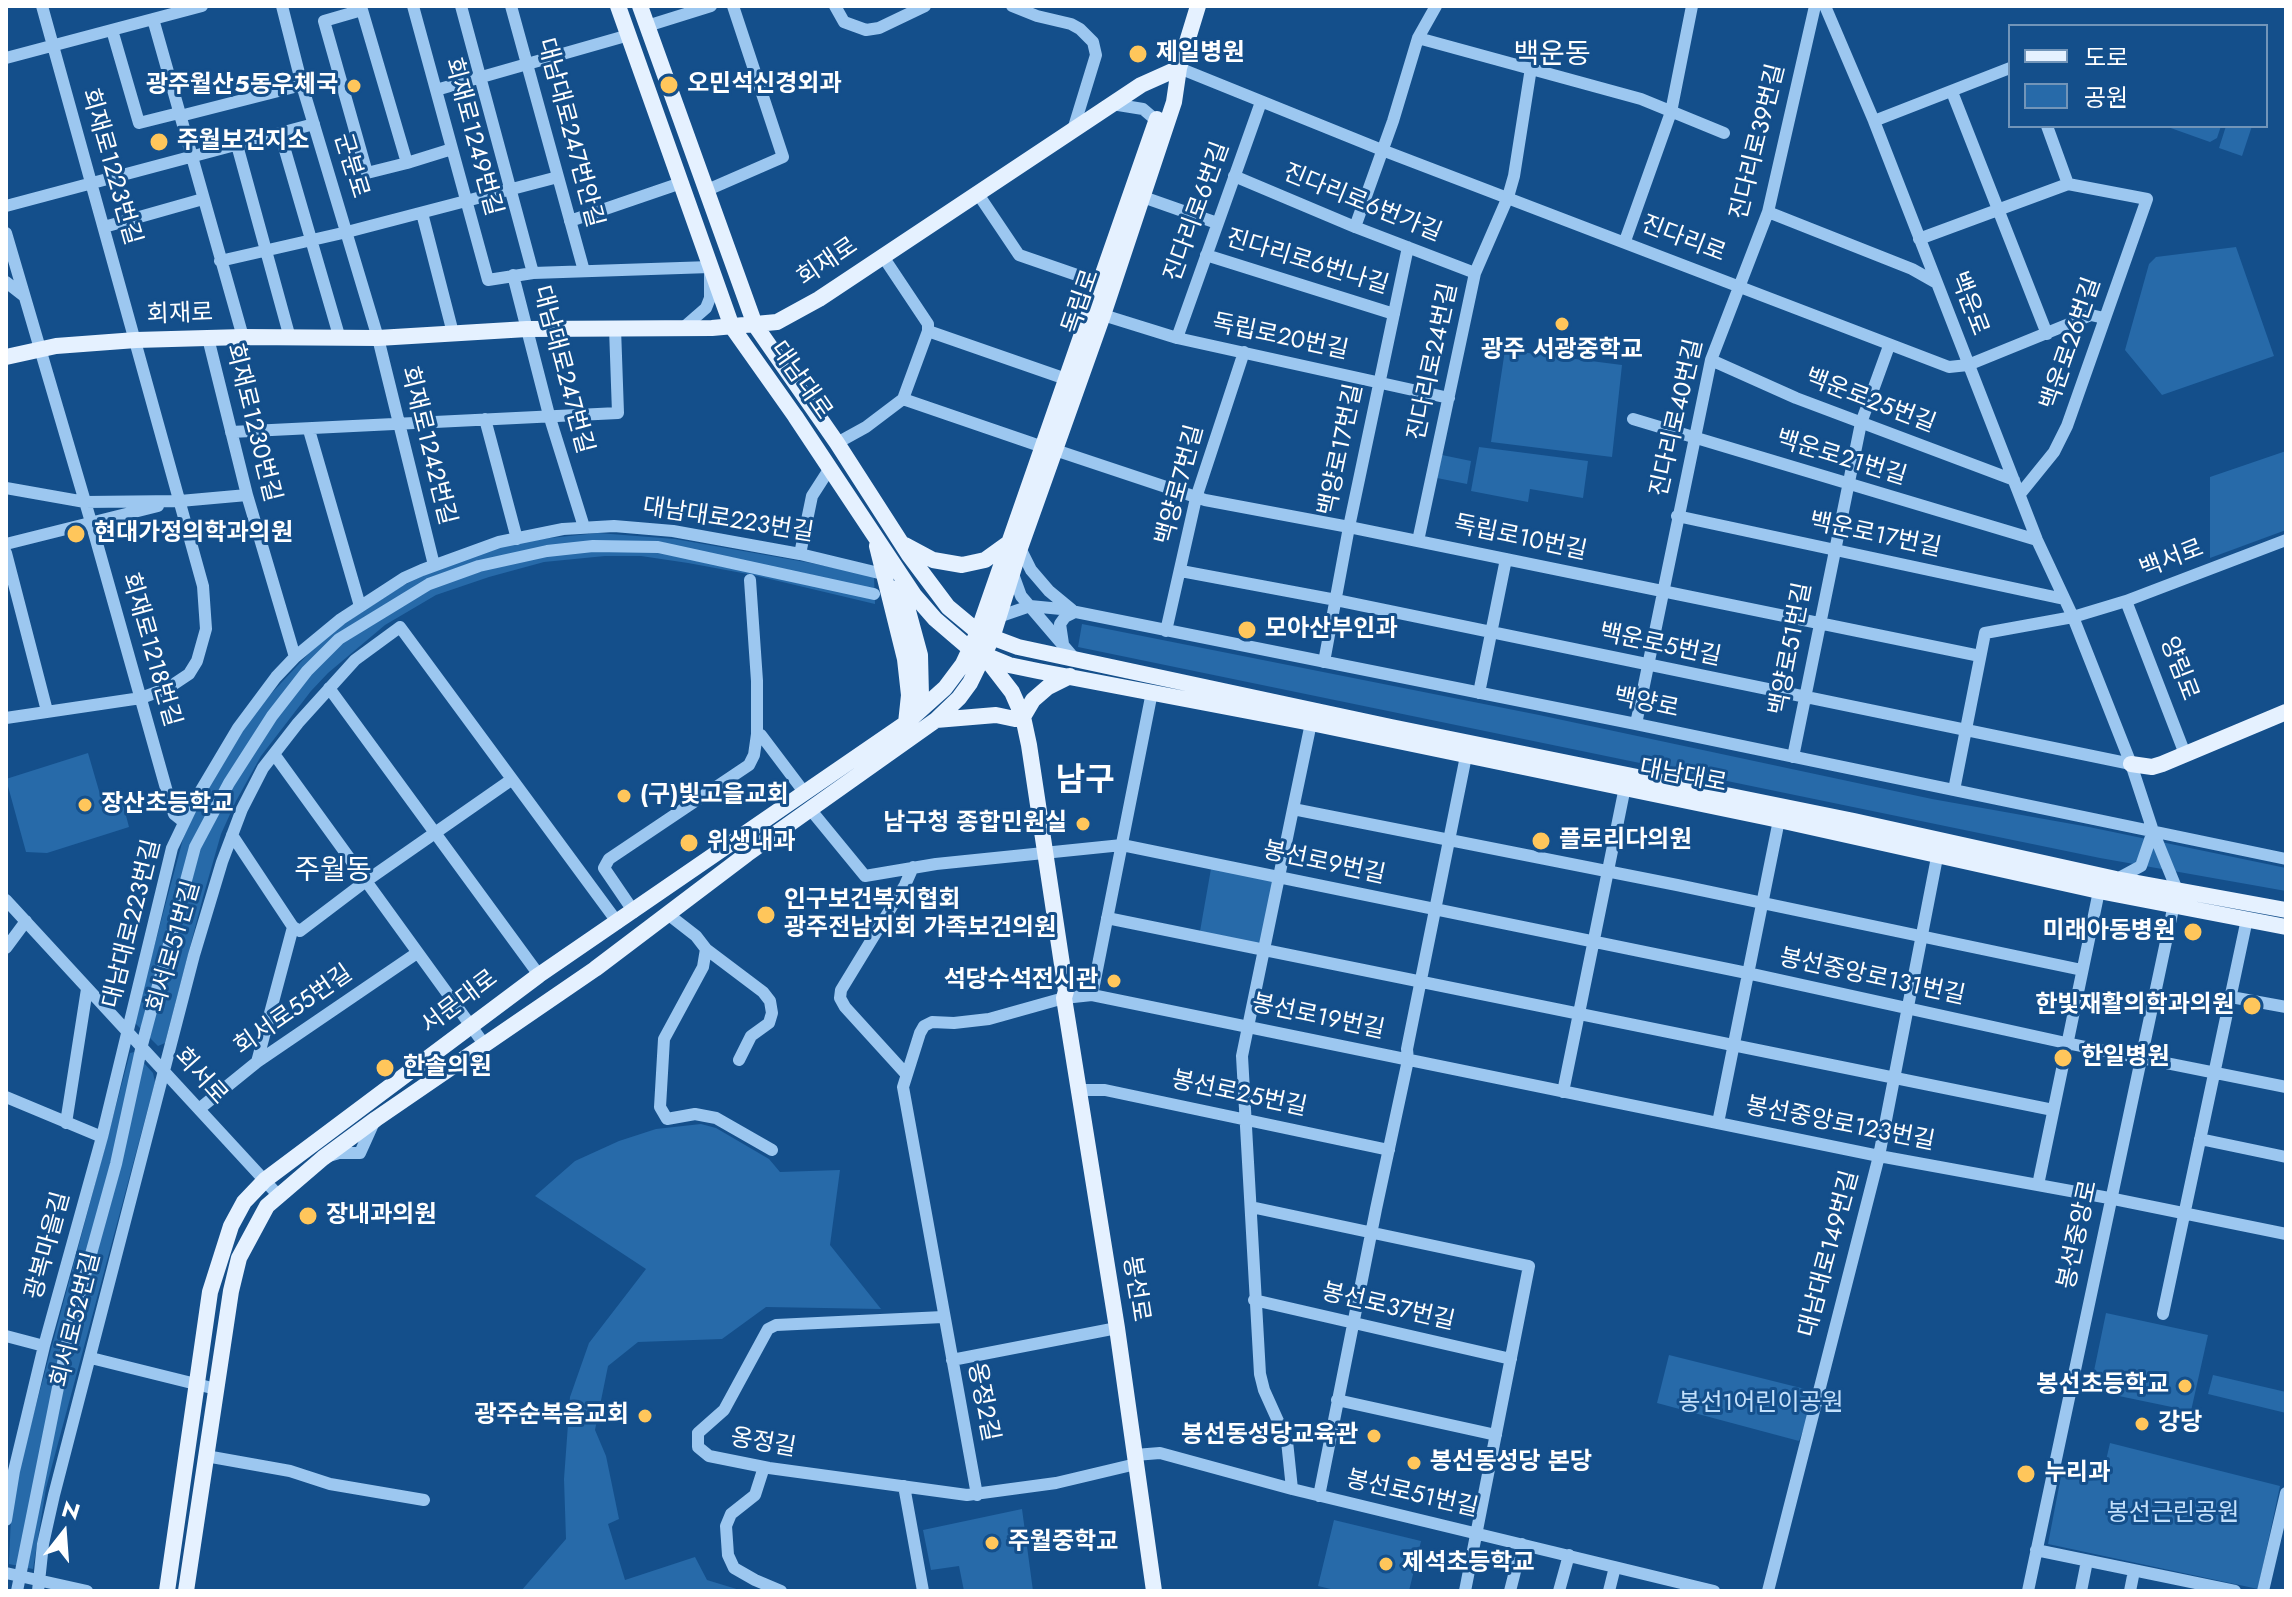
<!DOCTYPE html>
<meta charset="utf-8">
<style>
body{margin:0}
#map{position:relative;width:2292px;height:1597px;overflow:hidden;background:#144f8b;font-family:Jost,"Noto Sans KR",sans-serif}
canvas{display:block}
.frame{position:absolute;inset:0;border:8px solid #fff;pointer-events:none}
.legend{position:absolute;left:2008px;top:24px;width:260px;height:104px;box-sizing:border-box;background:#144f8b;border:2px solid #7295b9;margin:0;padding:10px 14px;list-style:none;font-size:24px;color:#fff}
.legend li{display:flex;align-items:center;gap:16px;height:40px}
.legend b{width:40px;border:2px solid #7295b9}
.north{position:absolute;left:24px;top:1493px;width:80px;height:80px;-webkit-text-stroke:6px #144f8b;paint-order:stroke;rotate:17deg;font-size:22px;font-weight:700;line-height:32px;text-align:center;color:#fff}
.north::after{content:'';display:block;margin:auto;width:28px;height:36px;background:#fff;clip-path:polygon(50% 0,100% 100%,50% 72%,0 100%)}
</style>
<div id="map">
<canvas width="2292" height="1597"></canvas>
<div class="frame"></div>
<ul class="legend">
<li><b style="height:10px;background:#e5f1ff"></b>도로</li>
<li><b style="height:22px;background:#276aa9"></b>공원</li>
</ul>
<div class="north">N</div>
</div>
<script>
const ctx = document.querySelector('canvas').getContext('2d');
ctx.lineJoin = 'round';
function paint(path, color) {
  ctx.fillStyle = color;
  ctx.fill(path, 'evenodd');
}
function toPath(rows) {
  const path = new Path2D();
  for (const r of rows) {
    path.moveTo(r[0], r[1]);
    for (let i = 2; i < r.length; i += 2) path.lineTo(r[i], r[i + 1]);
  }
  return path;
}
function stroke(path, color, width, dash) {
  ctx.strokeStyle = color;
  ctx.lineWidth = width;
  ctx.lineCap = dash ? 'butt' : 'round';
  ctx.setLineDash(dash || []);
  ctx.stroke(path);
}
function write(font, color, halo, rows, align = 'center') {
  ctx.font = font + ' Jost,"Noto Sans KR",sans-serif';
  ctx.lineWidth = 6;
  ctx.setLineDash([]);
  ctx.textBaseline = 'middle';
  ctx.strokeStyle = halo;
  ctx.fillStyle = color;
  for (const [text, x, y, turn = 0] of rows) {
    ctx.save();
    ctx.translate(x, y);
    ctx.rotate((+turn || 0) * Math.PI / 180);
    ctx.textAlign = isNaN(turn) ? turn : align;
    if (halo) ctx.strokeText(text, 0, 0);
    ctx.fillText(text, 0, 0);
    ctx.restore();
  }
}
const green = toPath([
 [2165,126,2221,126,2217,138,2210,142],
 [2226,126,2252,126,2242,156,2219,148],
 [2236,247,2274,356,2162,395,2125,350,2149,264,2156,257],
 [1505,350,1622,365,1612,457,1491,442],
 [1479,447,1588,461,1583,498,1530,489,1528,502,1471,491],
 [2286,451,2286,530,2210,558,2210,477],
 [1442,455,1471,461,1467,484,1437,478],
 [598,533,675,539,811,563,874,576,875,604,753,575,688,563,641,556,605,556,544,562,489,577,436,595,385,625,328,673,311,691,261,756,236,801,221,834,203,897,165,1043,158,1046,134,1022,183,839,196,808,244,728,268,697,324,637,402,586,445,565,483,551,531,540],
 [1082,624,1539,715,1932,799,2089,827,2286,868,2286,891,2100,858,1078,647],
 [88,753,104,808,123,804,129,827,47,853,26,852,6,779],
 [1212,863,1279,877,1263,950,1199,937],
 [134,1052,153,1073,155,1082,46,1488,33,1569,9,1564,11,1515,19,1469,130,1053],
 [701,1124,716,1128,769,1159,780,1172,840,1170,830,1245,881,1309,766,1307,722,1339,638,1342,608,1366,595,1430,606,1456,619,1519,608,1524,625,1580,695,1557,707,1580,743,1591,521,1591,566,1539,564,1479,570,1397,589,1343,646,1269,535,1196,575,1161,619,1141,656,1129],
 [2106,1313,2208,1335,2191,1411,2090,1390],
 [1669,1355,1817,1392,1799,1441,1657,1403],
 [2213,1375,2286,1392,2286,1413,2208,1394],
 [2110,1443,2280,1486,2258,1589,2048,1544,2062,1471,2102,1478],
 [1022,1509,1033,1591,964,1591,959,1566,931,1570,923,1530],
 [1334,1520,1421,1541,1409,1591,1339,1591,1318,1586]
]);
const minor = toPath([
 [282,6,302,85,378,338,434,565],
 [413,6,488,280,533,273,710,267,710,298,706,308,683,328],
 [461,6,533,273],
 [511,6,584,271],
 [835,6,844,22,866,30,879,28,925,6],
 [1012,6,1037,16,1071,24,1080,29,1093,42,1096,55,1073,130],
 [1825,6,1874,121,2037,540,2073,617,2131,764,2153,831,2177,890,2028,1591],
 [153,19,243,337],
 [647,26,711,6],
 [112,30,139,123,179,113],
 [1418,38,1641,99,1724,133],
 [6,58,202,6],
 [1179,68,1382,150,1949,367,1968,365,2091,315,2104,318],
 [436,90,629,35],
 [1952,92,2047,334],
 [1112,104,1143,109,1157,121],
 [180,116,302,85],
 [1874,121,2010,68],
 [2047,126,2068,184],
 [280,133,340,339],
 [237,145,290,338],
 [407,163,362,10,324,21,367,173,407,163,452,149],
 [1234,176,1355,227,1475,273],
 [705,191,783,157,733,6],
 [978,194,1019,255,1100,283],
 [1143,197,1217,223],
 [6,206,314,124],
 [1768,212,1912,269,1935,282],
 [422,213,453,333],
 [570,221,681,183],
 [104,227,203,199],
 [1355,227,1393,121,1418,38,1436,6],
 [6,233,91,522,171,806,174,814,184,822],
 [1919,239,2068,184,2147,199,2067,426,2054,452,2020,494],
 [1625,241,1671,112,1692,6],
 [882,255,928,324,928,331],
 [1206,255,1394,314],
 [220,261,347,232,558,177],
 [513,275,549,415,584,527],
 [6,282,24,296],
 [1103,315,1177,338,1449,398],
 [928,331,1066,379],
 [208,338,247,495,295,657],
 [1177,338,1261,102],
 [1711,360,1796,398,2014,480],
 [903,399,1043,447],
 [485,419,517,539],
 [1633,419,2037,540],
 [309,430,360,606],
 [231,432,618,413,615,328],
 [837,443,866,427,903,399,928,331],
 [1055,450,1205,500,1349,527,1980,656],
 [6,488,85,502,180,501,247,495],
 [1677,516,2064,599],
 [1418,541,1475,273,1508,197,1514,176,1531,68],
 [6,544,158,506],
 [1020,548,1031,570,1049,591,1072,610],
 [6,553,47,711],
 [800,554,812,496,830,468],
 [1181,571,1336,600,2131,764],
 [1013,574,1021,596,1074,658],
 [2126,601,2185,754],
 [998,617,1030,606,1061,609,1636,724,2286,859],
 [1166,631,1196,498,1244,352],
 [1063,644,1060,624,1065,617,1075,612],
 [1324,662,1349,527,1408,247],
 [329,688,539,975],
 [1479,693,1506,559],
 [6,718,141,698,168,688,189,674,197,661,206,629,203,586,42,6],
 [1311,723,1293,809,1677,885,2082,970],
 [1636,724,1711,360,1768,212,1815,6],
 [757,734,761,735,804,792],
 [274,754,484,1044],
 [1793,757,1861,423,1889,346],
 [1954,790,1985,633,2073,617,2126,601,2286,540],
 [810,809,865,876,936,864,1122,845,1747,973,2066,1043,2286,1087],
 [232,835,293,927,257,1062],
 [2117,879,2141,866,2153,831],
 [6,900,278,1195],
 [634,912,604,868,609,859,749,765,754,755,757,734,757,681,750,580],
 [669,915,696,936,706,949,763,992,770,1001,772,1013,769,1023,751,1036,739,1060],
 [1107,918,2053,1110],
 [293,927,300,931,366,881,511,780],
 [6,948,26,921],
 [706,949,703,967,664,1039,660,1107,667,1119,695,1114,716,1118,772,1150],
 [1092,995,1152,692],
 [2231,997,2286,1007],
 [906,1074,845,1007,840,998,841,990,905,885,913,867],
 [1079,1090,1105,1090,1389,1150],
 [1563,1092,1626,782],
 [6,1097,102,1137],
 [199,1109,257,1062,417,953],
 [66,1123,87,989],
 [1718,1123,1779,820],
 [2200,1139,2286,1157],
 [329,1156,339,1153,360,1153,374,1122],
 [2038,1185,2099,891],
 [1251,1207,1529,1266,1465,1591],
 [1254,1300,1511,1359],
 [2163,1314,2247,919],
 [943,1317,776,1325,768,1329,724,1410,698,1433,698,1447,709,1456,769,1468,967,1495,1056,1483,1136,1464],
 [6,1336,44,1346],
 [91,1358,216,1389],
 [952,1360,1117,1328],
 [1337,1400,1496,1435],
 [1135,1455,1160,1453,1292,1489,1714,1591],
 [206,1456,290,1471,330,1484,424,1500],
 [764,1467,755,1495,731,1514,726,1526,728,1555,734,1568,755,1580,781,1591],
 [904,1486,923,1591],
 [1292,1489,1287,1441,1264,1390,1260,1374,1242,1056,1293,809],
 [977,1495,903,1087,920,1033,924,1026,932,1022,954,1023,989,1019,1064,998,1092,995,1879,1156,2109,1198,2286,1234],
 [1319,1496,1376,1209,1408,1060,1407,1049,1466,756],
 [6,1520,14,1471,44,1346,102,1137,172,848,194,802,238,728,276,677,295,657,341,619,404,578,422,570,499,542,563,529,614,526,673,531,800,554,883,574],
 [2036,1550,2235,1591],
 [6,1573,87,1591],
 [17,1591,69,1333,116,1164,142,1045,195,847,229,783,272,716,307,671,339,639,429,584,479,566,547,551,593,546,658,547,874,594],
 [38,1591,43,1544,54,1495,194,955,222,862,242,809,263,768,298,723,355,660,400,627,618,923],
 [1510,1591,1522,1544],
 [1559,1591,1569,1555],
 [1609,1591,1615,1567],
 [1768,1591,1879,1156,1939,847],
 [2081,1591,2087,1561],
 [2130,1591,2134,1571],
 [2263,1591,2286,1493]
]);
const major = toPath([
 [618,6,732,327,795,416,914,595,935,619,970,649,1009,665,1038,671,1311,723,1779,820,2099,891,2286,927],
 [640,6,755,325,837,443,909,555,948,607,978,632,1018,647,1391,727,1854,821,2116,879,2286,910],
 [6,357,56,346,136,340,243,337,378,338,527,329,712,328,777,322,819,299,1141,85,1179,68],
 [905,545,933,560,962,565,985,560,1010,542],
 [877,546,905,659,909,695,906,723],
 [901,585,920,655,921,696,918,712],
 [985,657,1012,692,1023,717,1029,745,1066,991,1064,998,1117,1328,1154,1591],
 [1023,717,1033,700,1048,687,1070,676],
 [936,720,996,715,1015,719],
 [2131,764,2152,767,2162,764,2286,712],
 [167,1591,210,1292,231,1226,244,1202,265,1180,539,975,906,723,945,688,963,664,978,632,1157,119],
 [186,1591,231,1291,239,1258,267,1206,323,1158,376,1119,595,969,747,854,936,720,959,698,970,683,992,638,1020,548,1103,315,1174,102,1179,68,1198,6]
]);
const markers = [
 [1138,54,10,"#ffc65b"],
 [669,85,10,"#ffc65b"],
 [354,86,8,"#ffc65b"],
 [159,142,10,"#ffc65b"],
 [1562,324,8,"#ffc65b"],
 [76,534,10,"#ffc65b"],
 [1247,630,10,"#ffc65b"],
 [624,796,8,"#ffc65b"],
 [85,805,8,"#ffc65b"],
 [1083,824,8,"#ffc65b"],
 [1541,841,10,"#ffc65b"],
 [689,843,10,"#ffc65b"],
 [766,915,10,"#ffc65b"],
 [2193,932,10,"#ffc65b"],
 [1114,981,8,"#ffc65b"],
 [2252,1006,10,"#ffc65b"],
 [2063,1058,10,"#ffc65b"],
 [385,1068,10,"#ffc65b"],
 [308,1216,10,"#ffc65b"],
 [2185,1386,8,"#ffc65b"],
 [645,1416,8,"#ffc65b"],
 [2142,1424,8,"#ffc65b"],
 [1374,1436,8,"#ffc65b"],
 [1414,1463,8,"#ffc65b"],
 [2026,1474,10,"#ffc65b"],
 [992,1543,8,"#ffc65b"],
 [1386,1564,8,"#ffc65b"]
];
const poiNames = [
 ["제일병원",1156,54],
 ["오민석신경외과",687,85],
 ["광주월산5동우체국",338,86,"right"],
 ["주월보건지소",177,142],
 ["광주 서광중학교",1562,351,"center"],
 ["현대가정의학과의원",94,534],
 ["모아산부인과",1265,630],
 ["(구)빛고을교회",640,796],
 ["장산초등학교",101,805],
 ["남구청 종합민원실",1067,824,"right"],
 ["플로리다의원",1559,841],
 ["위생내과",707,843],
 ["인구보건복지협회",784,901],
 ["광주전남지회 가족보건의원",784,929],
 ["미래아동병원",2175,932,"right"],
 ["석당수석전시관",1098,981,"right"],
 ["한빛재활의학과의원",2234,1006,"right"],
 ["한일병원",2081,1058],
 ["한솔의원",403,1068],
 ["장내과의원",326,1216],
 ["봉선초등학교",2169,1386,"right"],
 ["광주순복음교회",629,1416,"right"],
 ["강당",2158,1424],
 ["봉선동성당교육관",1358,1436,"right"],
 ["봉선동성당 본당",1430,1463],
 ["누리과",2044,1474],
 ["주월중학교",1008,1543],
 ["제석초등학교",1402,1564]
];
const streetNames = [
 ["대남대로247번안길",569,133,75],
 ["회재로1249번길",472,137,75],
 ["진다리로39번길",1759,142,-76],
 ["군분로",350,166,73],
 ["회재로1223번길",110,167,74],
 ["진다리로6번가길",1362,204,22],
 ["진다리로6번길",1198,212,-70],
 ["진다리로",1683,240,21],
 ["회재로",828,263,-34],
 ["진다리로6번나길",1307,263,17],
 ["독립로",1082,302,-71],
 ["백운로",1968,304,69],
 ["회재로",180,315,-2],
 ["독립로20번길",1280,338,12],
 ["백운로26번길",2072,344,-71],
 ["진다리로24번길",1434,362,-78],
 ["대남대로247번길",562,370,75],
 ["대남대로",800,381,55],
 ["백운로25번길",1870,402,21],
 ["진다리로40번길",1678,418,-77],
 ["회재로1230번길",252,423,76],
 ["회재로1242번길",427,446,76],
 ["백양로17번길",1342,450,-78],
 ["백운로21번길",1841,459,17],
 ["백양로7번길",1181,485,-75],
 ["대남대로223번길",728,521,9],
 ["백운로17번길",1875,536,12],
 ["독립로10번길",1520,539,12],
 ["백서로",2172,560,-21],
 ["백운로5번길",1660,646,12],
 ["백양로51번길",1792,649,-79],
 ["회재로1218번길",150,650,74],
 ["양림로",2178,669,69],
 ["백양로",1646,704,12],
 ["대남대로",1683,777,11],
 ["봉선로9번길",1324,864,12],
 ["대남대로223번길",133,924,-76],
 ["회서로51번길",175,947,-74],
 ["봉선중앙로131번길",1872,978,12],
 ["서문대로",460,1003,-37],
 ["회서로55번길",294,1011,-35],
 ["봉선로19번길",1318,1018,12],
 ["회서로",200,1077,48],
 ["봉선로25번길",1239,1095,12],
 ["봉선중앙로123번길",1840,1125,11],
 ["봉선중앙로",2079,1235,-78],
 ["광복마을길",49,1246,-75],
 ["대남대로149번길",1830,1254,-75],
 ["봉선로",1135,1289,81],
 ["봉선로37번길",1388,1308,13],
 ["회서로52번길",77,1320,-76],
 ["옹정2길",982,1402,79],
 ["옹정길",763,1444,10],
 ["봉선로51번길",1412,1495,13]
];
const parkNames = [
 ["봉선1어린이공원",1761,1404],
 ["봉선근린공원",2173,1514]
];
const quarterNames = [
 ["백운동",1552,56],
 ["주월동",333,872]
];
const districtNames = [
 ["남구",1085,782]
];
paint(green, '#276aa9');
stroke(minor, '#9cc7f0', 12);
stroke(major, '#e5f1ff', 16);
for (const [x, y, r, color] of markers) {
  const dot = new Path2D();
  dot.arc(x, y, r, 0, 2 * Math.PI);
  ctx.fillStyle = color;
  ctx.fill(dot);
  stroke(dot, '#144f8b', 3);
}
write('bold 24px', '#fff', '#144f8b', poiNames, 'left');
write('24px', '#fff', '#144f8b', streetNames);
write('24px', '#c3e0fb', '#144f8b', parkNames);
write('28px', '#fff', '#144f8b', quarterNames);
write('bold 32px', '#fff', '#144f8b', districtNames);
</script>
